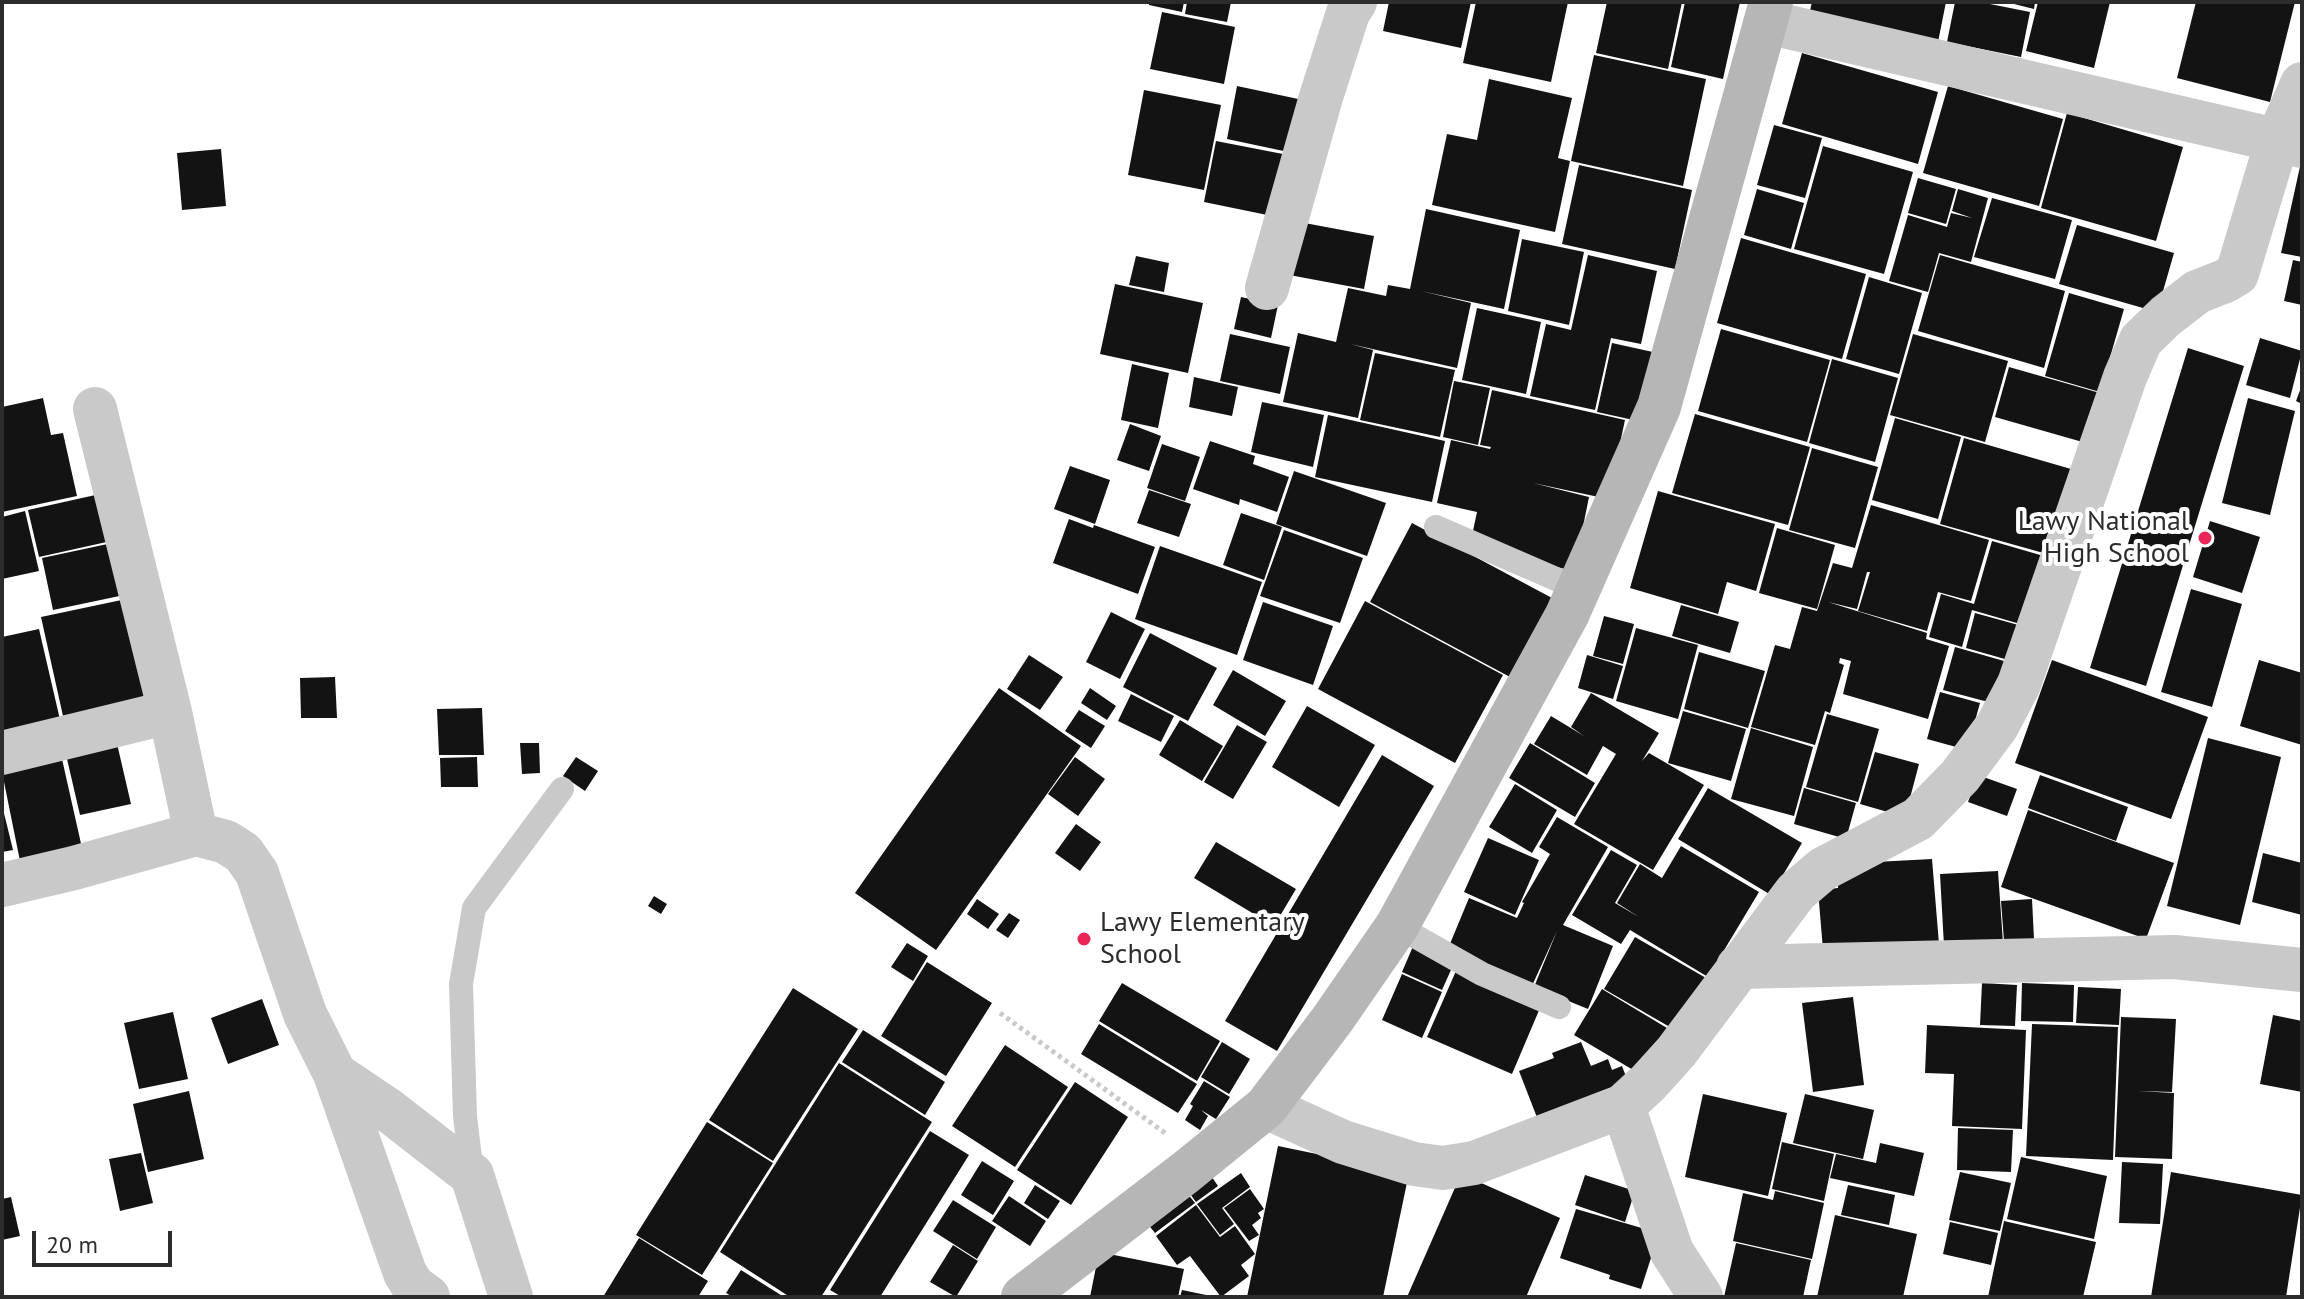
<!DOCTYPE html>
<style>
body{margin:0}
#map{position:relative;width:2304px;height:1299px;overflow:hidden;background:#fff;font-family:"PT Sans",sans-serif}
canvas{display:block}
.frame{position:absolute;inset:0;border:4px solid #2c2c2c;pointer-events:none}
.scale{position:absolute;left:32px;top:1231px;width:140px;height:36px;box-sizing:border-box;border:4px solid #2c2c2c;border-top:0;padding-left:10px;font-size:24px;line-height:28px;white-space:nowrap;color:#2c2c2c;-webkit-text-stroke:6px #fff;paint-order:stroke}
</style>
<div id="map">
<canvas width="2304" height="1299"></canvas>
<div class="frame"></div>
<div class="scale">20 m</div>
</div>
<script>
const ctx = document.querySelector('canvas').getContext('2d');
ctx.lineJoin = 'round';
function paint(path, color) {
  ctx.fillStyle = color;
  ctx.fill(path, 'evenodd');
}
function toPath(rows) {
  const path = new Path2D();
  for (const r of rows) {
    path.moveTo(r[0], r[1]);
    for (let i = 2; i < r.length; i += 2) path.lineTo(r[i], r[i + 1]);
  }
  return path;
}
function stroke(path, color, width, dash) {
  ctx.strokeStyle = color;
  ctx.lineWidth = width;
  ctx.lineCap = dash ? 'butt' : 'round';
  ctx.setLineDash(dash || []);
  ctx.stroke(path);
}
function write(font, color, halo, rows, align = 'center') {
  ctx.font = font + ' "PT Sans",sans-serif';
  ctx.lineWidth = 8;
  ctx.setLineDash([]);
  ctx.textBaseline = 'middle';
  ctx.strokeStyle = halo;
  ctx.fillStyle = color;
  for (const [text, x, y, turn = 0] of rows) {
    ctx.save();
    ctx.translate(x, y);
    ctx.rotate((+turn || 0) * Math.PI / 180);
    ctx.textAlign = isNaN(turn) ? turn : align;
    if (halo) ctx.strokeText(text, 0, 0);
    ctx.fillText(text, 0, 0);
    ctx.restore();
  }
}
const building = toPath([
 [1149,2,1184,2,1182,12,1149,5],
 [1187,2,1231,2,1227,22,1185,14],
 [1389,2,1471,2,1461,48,1383,31],
 [1476,2,1568,2,1551,82,1463,63],
 [1607,2,1682,2,1668,69,1596,53],
 [1685,2,1740,2,1723,79,1671,67],
 [1812,2,1946,2,1938,42,1809,15],
 [1955,2,1980,2,2030,12,2021,57,1947,42],
 [2006,2,2035,2,2034,9],
 [2038,2,2110,2,2094,68,2026,51],
 [2196,2,2295,2,2270,102,2177,78],
 [1162,12,1235,27,1224,84,1150,69],
 [1802,53,1938,92,1918,164,1782,124],
 [1594,55,1706,79,1683,186,1571,161],
 [1489,79,1572,98,1558,158,1570,161,1555,232,1432,205,1447,134,1477,140],
 [1237,86,1303,100,1293,153,1227,139],
 [1948,86,2063,119,2039,206,1923,173],
 [1144,90,1221,105,1204,190,1128,175],
 [2067,113,2183,147,2156,241,2041,208],
 [1774,125,1822,138,1805,198,1757,185],
 [1216,141,1288,155,1277,217,1204,202],
 [1823,146,1913,172,1884,274,1794,249],
 [221,149,226,206,182,210,177,153],
 [2301,162,2302,162,2302,257,2281,253],
 [1579,165,1692,190,1675,269,1562,244],
 [1918,178,1956,189,1946,224,1908,213],
 [1757,189,1804,203,1791,249,1744,235],
 [1958,189,1988,198,1971,262,1939,253,1928,292,1889,281,1908,215,1947,227,1951,213,1972,218,1952,211],
 [1992,198,2072,220,2055,279,1974,257],
 [1426,209,1520,230,1504,309,1421,291,1471,303,1457,368,1350,344,1373,350,1358,418,1283,402,1298,333,1336,342,1348,288,1386,296,1388,285,1410,289],
 [1294,221,1374,236,1364,289,1284,274],
 [2077,225,2174,253,2157,312,2059,284],
 [1741,238,1866,274,1842,359,1717,323],
 [1522,239,1584,252,1569,325,1508,311],
 [1588,255,1657,271,1641,344,1611,338,1595,410,1530,396,1546,324,1571,330],
 [1940,255,2065,291,2044,368,1918,331],
 [1136,256,1169,263,1164,292,1129,285],
 [2293,260,2302,262,2302,305,2284,301],
 [1869,277,1922,293,1899,374,1846,359],
 [1115,284,1203,303,1188,373,1100,354],
 [2069,293,2124,309,2100,392,2045,376],
 [1241,297,1278,305,1271,338,1234,329],
 [1477,308,1541,322,1526,394,1462,380],
 [1721,329,1830,360,1807,442,1698,411],
 [1230,334,1290,347,1280,394,1220,381],
 [1913,334,2008,361,1985,442,1890,415],
 [2260,338,2302,351,2290,398,2246,385],
 [1612,343,1662,354,1647,423,1597,412],
 [2188,348,2244,366,2146,686,2090,668],
 [1375,353,1455,370,1440,437,1360,420],
 [1832,359,1898,378,1875,462,1809,443],
 [1132,364,1169,373,1158,428,1121,420],
 [2009,367,2100,393,2086,443,1995,417],
 [1194,377,1238,387,1232,416,1189,407],
 [1454,381,1490,388,1478,445,1443,437],
 [2302,385,2302,404,2296,401],
 [1492,390,1625,420,1608,499,1533,483,1589,497,1574,571,1517,558,1471,540,1477,512,1437,503,1451,440,1490,449,1491,447,1480,445],
 [43,398,51,435,63,433,77,496,2,512,2,407],
 [2248,398,2295,411,2270,515,2222,503],
 [1262,402,1324,415,1313,467,1251,452],
 [1695,414,1810,447,1788,525,1672,493],
 [1328,415,1445,441,1432,502,1315,477],
 [1895,418,1961,437,1938,519,1872,500],
 [1130,424,1161,436,1149,471,1117,460],
 [1964,438,2071,469,2047,554,1940,524],
 [1210,441,1255,456,1253,464,1289,477,1277,512,1240,499,1239,505,1193,489],
 [1162,444,1200,457,1185,501,1147,488],
 [1812,448,1878,467,1855,548,1789,530],
 [1070,466,1110,480,1095,524,1054,509],
 [1294,471,1386,503,1367,556,1276,524],
 [1149,490,1191,504,1179,537,1137,523],
 [1658,491,1775,524,1756,591,1727,582,1718,614,1630,588],
 [100,494,111,541,39,557,28,510],
 [1871,505,1989,540,1971,601,1938,592,1927,631,1858,611,1870,572,1867,572,1857,609,1828,602,1927,633,1926,639,1949,646,1928,719,1843,694,1851,661,1840,658,1839,663,1844,665,1830,713,1825,711,1815,745,1751,727,1775,645,1790,649,1802,607,1817,611,1833,563,1852,568],
 [25,511,39,571,2,579,2,517],
 [1241,513,1282,527,1264,580,1223,565],
 [1069,519,1093,528,1094,525,1155,547,1138,594,1053,563],
 [2210,521,2260,537,2242,593,2193,577],
 [1412,523,1552,598,1510,677,1370,602],
 [1777,528,1835,545,1817,609,1759,593],
 [1284,530,1363,558,1340,623,1260,596],
 [1992,541,2047,557,2027,626,1972,610,1962,647,1929,637,1941,594,1974,604],
 [117,542,129,594,53,610,42,558],
 [1160,546,1262,582,1237,655,1135,619],
 [2191,589,2242,604,2212,707,2161,692],
 [131,598,155,705,65,725,41,617],
 [1365,601,1503,675,1455,763,1318,689],
 [1263,602,1333,626,1313,685,1243,660],
 [1681,605,1739,622,1730,653,1672,636],
 [1111,612,1145,629,1120,679,1086,662],
 [1975,613,2022,626,2012,661,1966,648],
 [1604,616,1634,624,1623,664,1593,656],
 [1636,628,1698,645,1678,719,1616,701],
 [39,629,61,724,2,737,2,637],
 [1150,633,1217,668,1188,721,1123,687],
 [1955,647,2004,661,1992,703,1943,690],
 [1699,652,1765,671,1748,728,1684,709],
 [1029,655,1063,677,1040,710,1007,689],
 [1587,655,1623,666,1613,699,1578,688],
 [2052,660,2208,717,2171,819,2015,763],
 [2259,660,2302,673,2302,745,2240,726],
 [1233,670,1286,701,1265,736,1213,705],
 [335,677,337,718,301,718,300,678],
 [999,688,1081,746,936,950,855,893],
 [1090,688,1116,706,1107,720,1081,703],
 [1940,692,1980,703,1967,750,1927,739],
 [1591,693,1659,733,1642,761,1649,753,1704,785,1653,870,1574,824,1616,754,1603,746,1587,775,1534,744,1551,716,1584,736,1571,727],
 [1131,694,1174,716,1161,742,1118,721],
 [1307,706,1375,745,1339,807,1272,767],
 [482,708,484,755,439,755,437,709],
 [1079,710,1105,726,1091,748,1065,731],
 [1683,711,1746,729,1731,781,1668,763],
 [1827,714,1879,729,1858,802,1806,787],
 [1180,720,1223,746,1202,781,1159,755],
 [1237,725,1267,742,1233,799,1204,782],
 [1751,728,1813,747,1794,816,1731,799],
 [115,735,131,804,80,815,64,746],
 [2208,738,2281,757,2240,925,2167,906],
 [520,743,539,743,540,773,522,774],
 [1530,743,1595,783,1575,817,1509,778],
 [1875,752,1919,764,1905,817,1860,804],
 [1382,755,1434,786,1277,1051,1225,1021],
 [477,757,478,787,441,787,440,758],
 [576,757,598,771,585,791,563,776],
 [1075,757,1105,779,1078,816,1048,794],
 [62,759,82,848,20,861,2,772],
 [1978,775,2017,789,2007,816,1968,802],
 [2040,775,2128,807,2116,841,2028,808],
 [1515,784,1557,810,1532,853,1489,827],
 [1708,788,1802,843,1771,895,1678,839],
 [1804,788,1856,803,1846,839,1794,824],
 [2,805,13,850,2,852],
 [2028,810,2174,863,2146,939,2001,887],
 [1557,817,1608,847,1563,925,1613,946,1588,1009,1534,987,1557,931,1531,988,1447,951,1469,898,1517,918,1524,903,1522,902,1550,854,1539,847],
 [1076,824,1101,842,1080,871,1055,853],
 [1488,838,1539,860,1515,915,1464,892],
 [1216,842,1296,889,1274,926,1194,878],
 [1681,846,1759,892,1708,977,1630,930,1621,944,1572,915,1611,850,1637,865,1615,903,1639,917,1617,903,1640,864,1662,878],
 [2263,853,2302,863,2302,915,2252,902],
 [1932,859,1939,944,1823,950,1818,890,1838,888,1837,864],
 [1998,871,2003,943,1944,946,1940,874],
 [654,896,667,904,661,914,648,906],
 [977,899,999,914,988,929,967,914],
 [2032,899,2034,939,2004,941,2001,901],
 [1009,913,1020,920,1008,938,996,930],
 [1635,937,1706,978,1675,1030,1604,989],
 [907,943,928,956,913,981,891,967],
 [1414,944,1455,961,1442,990,1402,972],
 [927,962,992,1003,946,1076,881,1036],
 [1456,971,1540,1008,1512,1074,1427,1037],
 [1402,974,1442,992,1422,1038,1382,1020],
 [1122,983,1220,1041,1197,1081,1099,1021],
 [1982,983,2017,985,2015,1026,1980,1025],
 [2022,983,2074,985,2073,1022,2021,1021],
 [2078,987,2121,989,2119,1025,2076,1023],
 [793,988,858,1029,773,1161,709,1120],
 [1602,989,1672,1031,1645,1077,1574,1035],
 [1853,997,1864,1085,1813,1092,1802,1003],
 [262,999,279,1045,228,1064,211,1018],
 [173,1012,188,1079,139,1089,124,1023],
 [2273,1015,2302,1021,2302,1092,2260,1084],
 [2121,1017,2176,1019,2172,1092,2138,1091,2174,1093,2172,1159,2115,1157],
 [1099,1024,1197,1084,1178,1113,1081,1054],
 [2032,1024,2118,1027,2113,1160,2026,1156],
 [1927,1025,2026,1030,2022,1129,1952,1126,1954,1074,1925,1073],
 [863,1030,945,1082,925,1115,842,1062],
 [1222,1042,1250,1059,1229,1094,1201,1077],
 [1581,1042,1591,1066,1608,1059,1612,1070,1622,1066,1630,1087,1538,1120,1519,1071,1554,1058,1552,1053],
 [1005,1045,1068,1087,1015,1167,952,1126],
 [839,1063,932,1122,821,1297,790,1297,720,1252],
 [1204,1081,1230,1097,1216,1119,1201,1110,1208,1116,1200,1130,1185,1120,1193,1106,1190,1104],
 [1075,1082,1128,1117,1071,1205,1017,1170],
 [189,1091,204,1159,148,1172,133,1104],
 [1703,1094,1787,1113,1768,1196,1685,1177],
 [1805,1094,1874,1110,1863,1159,1793,1143],
 [707,1122,773,1163,702,1275,636,1235],
 [1958,1128,2013,1130,2011,1172,1957,1170],
 [930,1131,969,1155,880,1297,842,1297,830,1290],
 [1782,1142,1834,1154,1824,1201,1772,1189],
 [1880,1143,1924,1153,1914,1196,1830,1178,1836,1154,1876,1163],
 [1278,1146,1409,1173,1383,1297,1247,1297],
 [141,1153,153,1203,120,1211,109,1159],
 [2021,1157,2107,1176,2094,1239,2007,1219],
 [982,1161,1014,1181,993,1215,961,1195],
 [2122,1162,2163,1164,2160,1224,2119,1223],
 [1205,1167,1218,1186,1196,1202,1182,1183],
 [1960,1172,2011,1183,2000,1231,1949,1220],
 [2171,1172,2302,1195,2286,1297,2151,1297],
 [1241,1173,1250,1187,1222,1208,1234,1224,1220,1235,1197,1204],
 [1461,1174,1560,1218,1526,1297,1407,1297],
 [1585,1175,1635,1191,1625,1222,1575,1205],
 [1179,1183,1195,1203,1155,1233,1139,1213],
 [1035,1185,1060,1201,1048,1219,1024,1203],
 [1848,1185,1895,1195,1889,1225,1841,1215],
 [1250,1189,1264,1209,1258,1213,1261,1218,1252,1225,1259,1235,1249,1241,1224,1208],
 [1775,1191,1824,1203,1812,1259,1733,1241,1743,1193,1773,1200],
 [1009,1196,1046,1221,1030,1246,992,1221],
 [11,1197,20,1236,2,1240,2,1199],
 [953,1200,996,1227,977,1259,933,1231],
 [1196,1205,1220,1237,1235,1226,1255,1254,1241,1265,1249,1276,1221,1297,1190,1256,1177,1265,1156,1236],
 [1576,1209,1659,1233,1641,1289,1609,1279,1610,1275,1560,1258],
 [1835,1215,1917,1234,1903,1297,1817,1297],
 [2004,1221,2096,1242,2083,1297,1988,1297],
 [1950,1222,1998,1233,1991,1265,1943,1254],
 [639,1238,708,1281,698,1297,603,1297],
 [1736,1243,1811,1260,1803,1297,1724,1297],
 [953,1245,978,1261,956,1297,930,1282],
 [1099,1252,1184,1269,1178,1297,1090,1297],
 [741,1270,784,1297,733,1297,726,1293],
 [1182,1290,1211,1296,1210,1297,1180,1297]
]);
const path = toPath([
 [1000,1013,1165,1133]
]);
const service = toPath([
 [1436,527,1579,589],
 [1397,926,1482,974,1559,1007],
 [472,1175,465,1116,461,984,474,908,562,789]
]);
const minor = toPath([
 [1767,22,2302,146],
 [1267,288,1321,97,1348,13,1355,2],
 [95,409,170,712,196,834],
 [2,753,170,712],
 [2,885,74,868,196,834,226,842,243,853,257,873,305,1014,335,1074,387,1109,472,1175,511,1297],
 [1738,967,2174,957,2302,970],
 [335,1074,405,1273,413,1286,428,1297],
 [1623,1106,1672,1252,1701,1297],
 [1266,1107,1343,1142,1414,1164,1443,1168,1474,1163,1623,1106,1648,1083,1676,1052,1796,892,1823,869,1918,819,1960,776,1997,726,2019,684,2125,377,2141,340,2166,316,2197,292,2225,281,2237,274,2277,141,2302,84]
]);
const secondary = toPath([
 [1023,1297,1186,1172,1266,1107,1332,1020,1397,926,1567,615,1659,407,1771,2]
]);
const markers = [
 [2205,538,8,"#ea2659"],
 [1084,939,8,"#ea2659"]
];
const poiNames = [
 ["Lawy National",2189,522],
 ["High School",2189,554],
 ["Lawy Elementary",1100,923,"left"],
 ["School",1100,955,"left"]
];
paint(building, '#131313');
stroke(path, '#c9c9c9', 5, [4, 4]);
stroke(service, '#c9c9c9', 24);
stroke(minor, '#c9c9c9', 44);
stroke(secondary, '#b6b6b6', 44);
for (const [x, y, r, color] of markers) {
  const dot = new Path2D();
  dot.arc(x, y, r, 0, 2 * Math.PI);
  ctx.fillStyle = color;
  ctx.fill(dot);
  stroke(dot, '#fff', 3);
}
write('28px', '#2c2c2c', '#fff', poiNames, 'right');
</script>
